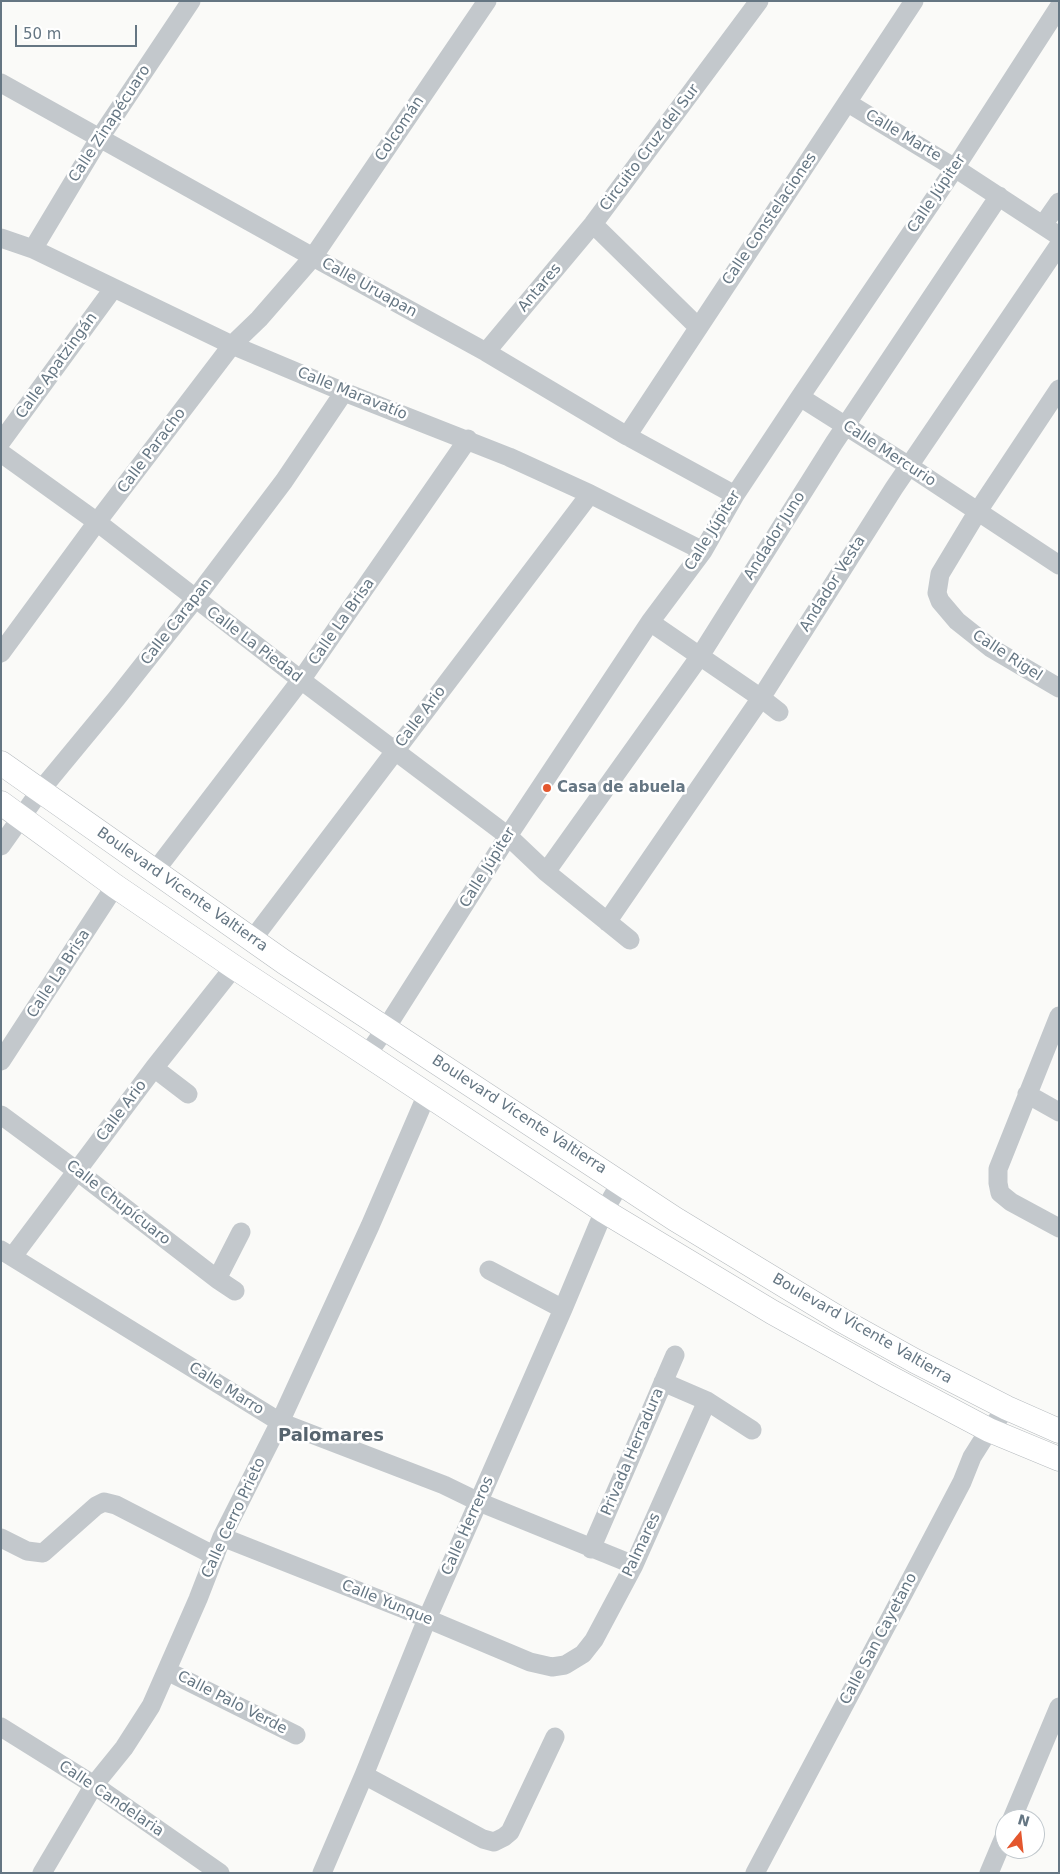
<!DOCTYPE html>
<meta charset="utf-8">
<style>
body{margin:0}
#map{position:relative;width:1060px;height:1874px;overflow:hidden;background:#fafaf8;font-family:"DejaVu Sans",sans-serif}
canvas{display:block}
.frame{position:absolute;inset:0;border:2px solid #657683;pointer-events:none}
.north{position:absolute;left:995px;top:1809px;width:50px;height:50px;box-sizing:border-box;background:#fff;border:1px solid #c1c8cd;border-radius:50%;rotate:16deg;font-size:14px;font-weight:700;line-height:20px;text-align:center;color:#657683}
.north::after{content:'';display:block;margin:auto;width:18px;height:22px;background:#e4572e;clip-path:polygon(50% 0,100% 100%,50% 72%,0 100%)}
.scale{position:absolute;left:15px;top:25px;width:122px;height:22px;box-sizing:border-box;border:2px solid #657683;border-top:0;padding-left:6px;font-size:15px;line-height:18px;white-space:nowrap;color:#657683;-webkit-text-stroke:4px #fff;paint-order:stroke}
</style>
<div id="map">
<canvas width="1060" height="1874"></canvas>
<div class="frame"></div>
<div class="north">N</div>
<div class="scale">50 m</div>
</div>
<script>
const ctx = document.querySelector('canvas').getContext('2d');
ctx.lineJoin = 'round';
function toPath(rows) {
  const path = new Path2D();
  for (const r of rows) {
    path.moveTo(r[0], r[1]);
    for (let i = 2; i < r.length; i += 2) path.lineTo(r[i], r[i + 1]);
  }
  return path;
}
function stroke(path, color, width, dash) {
  ctx.strokeStyle = color;
  ctx.lineWidth = width;
  ctx.lineCap = dash ? 'butt' : 'round';
  ctx.setLineDash(dash || []);
  ctx.stroke(path);
}
function write(font, color, halo, rows, align = 'center') {
  ctx.font = font + ' "DejaVu Sans",sans-serif';
  ctx.lineWidth = 5;
  ctx.setLineDash([]);
  ctx.textBaseline = 'middle';
  ctx.strokeStyle = halo;
  ctx.fillStyle = color;
  for (const [text, x, y, turn = 0] of rows) {
    ctx.save();
    ctx.translate(x, y);
    ctx.rotate((+turn || 0) * Math.PI / 180);
    ctx.textAlign = isNaN(turn) ? turn : align;
    if (halo) ctx.strokeText(text, 0, 0);
    ctx.fillText(text, 0, 0);
    ctx.restore();
  }
}
const minor = toPath([
 [1,83,313,257,486,352,627,436,735,495],
 [848,103,955,168,1059,236],
 [593,224,698,327],
 [1043,225,1059,202],
 [1,238,33,249,232,345,344,392,509,457,590,494,703,551],
 [33,249,99,139,191,1],
 [486,352,593,224,759,1],
 [1059,389,978,511,940,574,937,593,940,601,957,621,991,648,1059,688],
 [800,397,909,466,1059,565],
 [627,436,914,1],
 [1,442,113,289],
 [1,453,97,522,301,680,508,836,546,872,630,940],
 [650,622,761,698,779,712],
 [1,653,97,522,232,345,259,319,313,257,487,1],
 [1,846,40,791,116,699,195,599,284,481,344,392],
 [155,871,301,680,468,439],
 [546,872,700,656,834,443,999,196],
 [607,922,761,698,894,488,1059,245],
 [252,940,590,494],
 [1059,1016,998,1169,998,1183,1000,1193,1011,1202,1059,1228],
 [367,1055,386,1028,508,836,650,622,703,551,735,495,800,397,955,168,1059,7],
 [1,1061,115,886],
 [154,1068,188,1094],
 [1027,1094,1059,1112],
 [1,1115,77,1171,217,1279,235,1291],
 [1,1250,280,1422,444,1485,479,1502,634,1565],
 [13,1256,154,1068,234,967],
 [489,1270,563,1309],
 [217,1279,241,1232],
 [663,1382,707,1401,752,1430],
 [222,1537,404,1609,530,1662,552,1667,565,1665,583,1654,594,1640,634,1565,707,1401],
 [1,1538,27,1551,43,1553,96,1506,104,1502,116,1505,215,1556],
 [591,1549,675,1355],
 [167,1671,296,1735],
 [1,1727,94,1785,220,1873],
 [364,1775,483,1839,494,1842,504,1837,510,1832,555,1737],
 [1012,1819,1059,1707],
 [42,1873,94,1785,124,1748,151,1706,198,1599,222,1537,280,1422,370,1226,427,1094],
 [322,1873,364,1775,427,1619,563,1309,604,1211,621,1182],
 [755,1873,901,1598,962,1482,972,1457,989,1430,1007,1408],
 [989,1873,1005,1835]
]);
const major = toPath([
 [1,763,284,962,675,1219,843,1321,915,1361,1007,1408,1059,1431],
 [1,803,115,886,234,967,604,1211,772,1312,887,1376,989,1430,1059,1459]
]);
const markers = [
 [547,788,5,"#e4572e"]
];
const streetNames = [
 ["Calle Zinapécuaro",110,124,-57],
 ["Colcomán",400,129,-56],
 ["Calle Marte",903,136,31],
 ["Circuito Cruz del Sur",650,148,-53],
 ["Calle Júpiter",937,194,-56],
 ["Calle Constelaciones",770,219,-56],
 ["Calle Uruapan",369,288,29],
 ["Antares",540,288,-50],
 ["Calle Apatzingán",57,366,-54],
 ["Calle Maravatío",352,394,22],
 ["Calle Paracho",152,451,-53],
 ["Calle Mercurio",889,454,33],
 ["Calle Júpiter",713,531,-58],
 ["Andador Juno",775,536,-58],
 ["Andador Vesta",833,584,-58],
 ["Calle Carapan",177,622,-52],
 ["Calle La Brisa",342,622,-55],
 ["Calle La Piedad",254,645,37],
 ["Calle Rigel",1007,656,33],
 ["Calle Ario",421,717,-53],
 ["Calle Júpiter",488,868,-58],
 ["Boulevard Vicente Valtierra",182,890,35],
 ["Calle La Brisa",59,974,-57],
 ["Calle Ario",122,1111,-53],
 ["Boulevard Vicente Valtierra",519,1115,33],
 ["Calle Chupícuaro",118,1203,38],
 ["Boulevard Vicente Valtierra",862,1329,30],
 ["Calle Marro",226,1389,32],
 ["Privada Herradura",633,1452,-67],
 ["Calle Cerro Prieto",234,1518,-65],
 ["Calle Herreros",468,1526,-66],
 ["Palmares",642,1545,-65],
 ["Calle Yunque",387,1603,22],
 ["Calle San Cayetano",879,1639,-62],
 ["Calle Palo Verde",232,1703,27],
 ["Calle Candelaria",111,1799,34]
];
const poiNames = [
 ["Casa de abuela",557,788]
];
const quarterNames = [
 ["Palomares",331,1436]
];
stroke(major, '#b5babe', 25);
stroke(minor, '#c3c8cc', 19);
stroke(major, '#fff', 24);
for (const [x, y, r, color] of markers) {
  const dot = new Path2D();
  dot.arc(x, y, r, 0, 2 * Math.PI);
  ctx.fillStyle = color;
  ctx.fill(dot);
  stroke(dot, '#fff', 2);
}
write('15px', '#657683', '#fff', streetNames);
write('bold 15px', '#657683', '#fff', poiNames, 'left');
write('bold 18px', '#57646e', '#fff', quarterNames);
</script>
